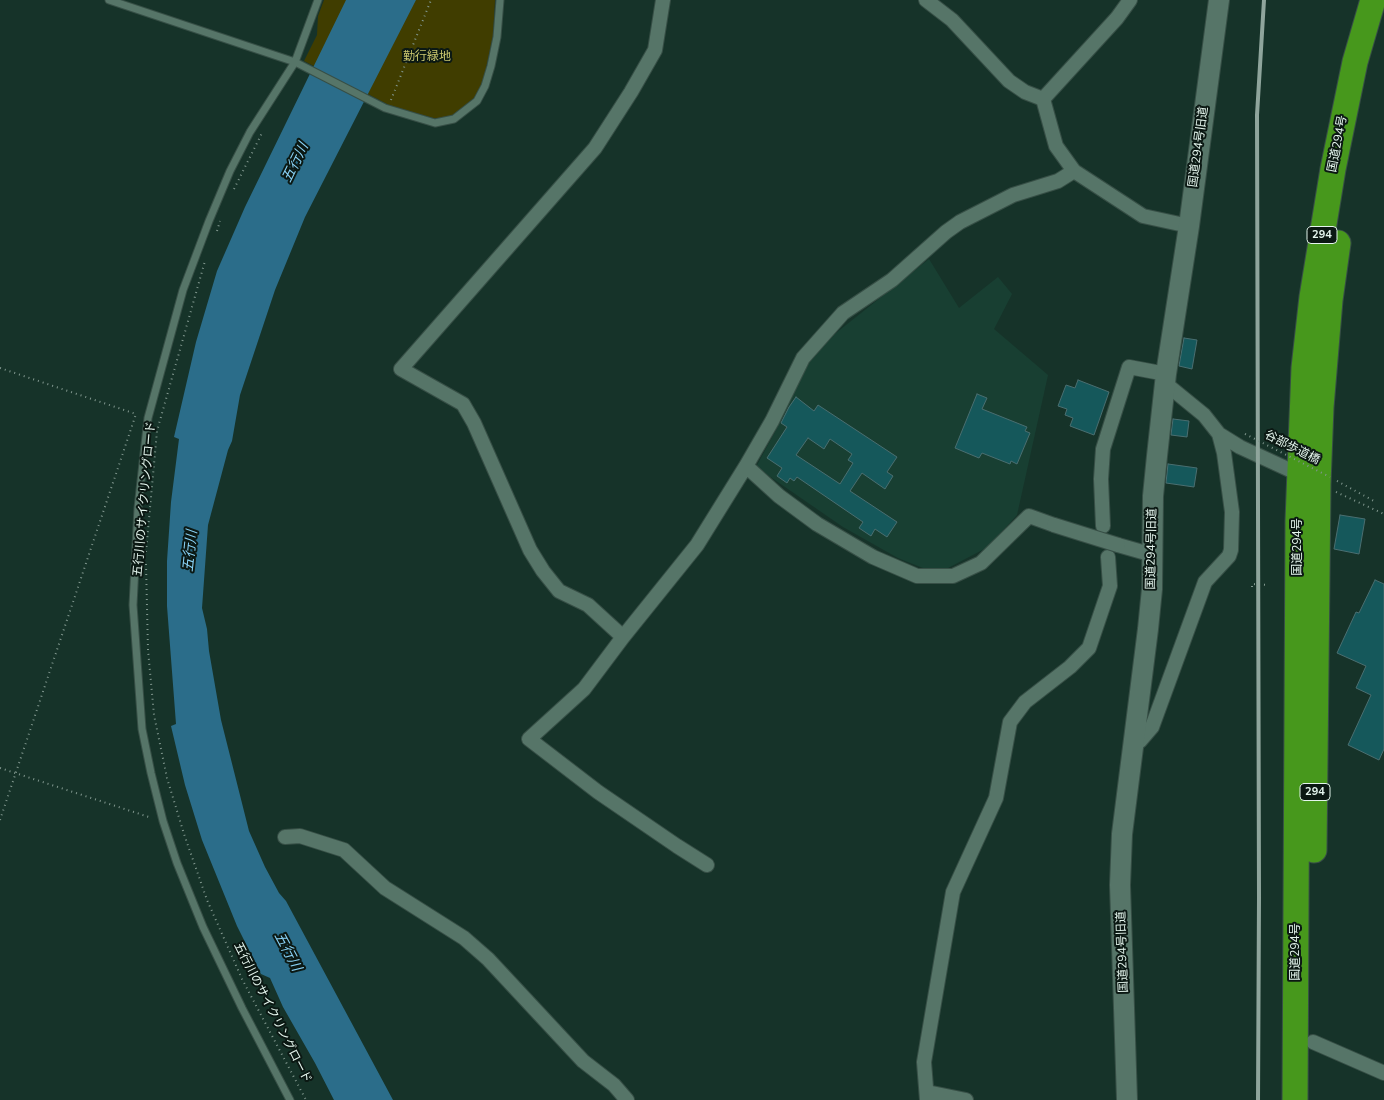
<!DOCTYPE html>
<meta charset="utf-8">
<style>
body{margin:0}
canvas{display:block;background:#163329}
</style>
<canvas width="1384" height="1100"></canvas>
<script>
const ctx = document.querySelector('canvas').getContext('2d');
ctx.lineJoin = 'round';
function paint(path, color) {
  ctx.fillStyle = color;
  ctx.fill(path, 'evenodd');
}
function toPath(rows) {
  const path = new Path2D();
  for (const r of rows) {
    path.moveTo(r[0], r[1]);
    for (let i = 2; i < r.length; i += 2) path.lineTo(r[i], r[i + 1]);
  }
  return path;
}
function stroke(path, color, width, dash) {
  ctx.strokeStyle = color;
  ctx.lineWidth = width;
  ctx.lineCap = dash ? 'butt' : 'round';
  ctx.setLineDash(dash || []);
  ctx.stroke(path);
}
function write(font, color, halo, rows, align = 'center') {
  ctx.font = font + ' "Nunito Sans","Noto Sans JP",sans-serif';
  ctx.lineWidth = 4;
  ctx.setLineDash([]);
  ctx.textBaseline = 'middle';
  ctx.strokeStyle = halo;
  ctx.fillStyle = color;
  for (const [text, x, y, turn = 0] of rows) {
    ctx.save();
    ctx.translate(x, y);
    ctx.rotate((+turn || 0) * Math.PI / 180);
    ctx.textAlign = isNaN(turn) ? turn : align;
    if (halo) ctx.strokeText(text, 0, 0);
    ctx.fillText(text, 0, 0);
    ctx.restore();
  }
}
const built = toPath([
 [929,259,959,308,998,277,1012,294,994,329,1048,375,1017,515,988,547,948,568,923,568,898,558,843,527,756,467,776,430,790,396,812,358,836,333]
]);
const green = toPath([
 [324,0,495,0,493,36,483,82,474,98,449,118,433,118,389,105,304,61,317,35,318,16]
]);
const water = toPath([
 [346,0,416,0,305,217,275,290,240,395,232,441,228,450,208,525,202,608,207,629,209,651,221,720,249,831,265,867,279,893,286,901,393,1100,334,1100,315,1063,283,1007,270,978,261,974,237,926,202,840,185,785,171,726,176,724,167,606,167,561,171,502,179,439,174,437,196,342,217,271,245,207]
]);
const building = toPath([
 [1184,338,1197,340,1192,369,1179,366,1184,338],
 [1078,380,1109,392,1094,435,1070,426,1073,418,1065,415,1067,409,1058,406,1066,385,1075,388,1078,380],
 [977,394,987,398,982,409,1027,427,1025,431,1030,433,1017,464,1011,461,1010,464,982,453,979,458,955,448,977,394],
 [796,397,814,411,818,405,897,457,887,472,893,476,885,489,862,473,850,491,897,522,887,537,875,529,871,536,859,528,863,522,797,477,794,481,790,478,787,483,777,476,782,468,767,458,787,427,781,423,789,407,796,397],
 [808,438,824,449,830,439,852,454,848,460,853,463,840,484,796,455,808,438],
 [1173,419,1189,421,1187,437,1171,435,1173,419],
 [1168,464,1197,468,1194,487,1166,483,1168,464],
 [1340,515,1365,519,1359,554,1334,549,1340,515],
 [1375,580,1384,584,1384,749,1379,760,1348,745,1371,695,1356,688,1366,666,1337,653,1356,612,1359,613,1375,580]
]);
const path = toPath([
 [391,100,431,0],
 [234,189,262,133],
 [217,231,220,221],
 [0,368,136,414],
 [1337,481,1374,501],
 [1336,492,1384,514],
 [146,552,157,431,205,261],
 [146,564,148,650,154,715,167,778,184,834,207,900,242,979,306,1100],
 [1252,587,1252,584,1269,585],
 [0,768,152,818],
 [0,820,136,414]
]);
const lane = toPath([
 [109,0,295,62,385,108,435,123,454,119,477,101,485,86,491,66,497,37,500,0],
 [290,1100,242,1008,203,927,177,863,163,821,151,773,142,729,133,605,138,508,148,418,183,290,209,221,230,171,250,132,295,62,318,0]
]);
const street = toPath([
 [926,0,952,20,1009,81,1025,92,1043,99],
 [1043,99,1056,146,1074,171,1143,216,1189,226],
 [1043,99,1117,18,1130,0],
 [1166,384,1204,415,1219,434,1240,447,1305,477],
 [746,466,779,496,817,524,873,557,917,576,953,576,981,563,1029,516,1054,525],
 [1103,526,1101,479,1103,449,1129,367,1166,374],
 [1118,545,1153,555],
 [623,637,588,605,559,591,543,571,530,550,474,423,463,404,401,369,595,148,631,92,655,50,663,0],
 [1133,744,1140,741,1152,727,1205,582,1229,556,1231,550,1232,512,1224,453,1219,434],
 [285,837,300,836,344,850,385,888,464,938,488,959,583,1061,614,1085,627,1100],
 [707,865,677,846,598,792,529,739,584,689,623,637,697,545,746,466,772,421,803,358,843,313,892,280,946,232,960,222,1013,195,1058,181,1074,171],
 [1313,1042,1384,1073],
 [927,1092,966,1100],
 [927,1100,924,1062,953,892,996,798,1010,722,1025,702,1070,667,1089,648,1110,586,1108,557]
]);
const secondary = toPath([
 [1127,1100,1120,885,1122,834,1148,629,1152,589,1153,496,1157,456,1166,374,1189,226,1219,0]
]);
const highway = toPath([
 [1314,850,1318,484,1321,407,1330,300,1338,243],
 [1295,1100,1298,521,1304,368,1312,297,1333,169,1355,62,1373,0]
]);
const rail = toPath([
 [1258,1100,1259,897,1257,115,1264,0]
]);
const pathBridge = toPath([
 [1245,434,1330,477]
]);
const streetBridge = toPath([
 [1054,525,1118,545]
]);
const shields = [
 [1322,235,30],
 [1315,792,30]
];
const shieldNames = [
 ["294",1322,235],
 ["294",1315,792]
];
const parkNames = [
 ["勤行緑地",427,57]
];
const streetNames = [
 ["国道294号",1338,144,-79],
 ["国道294号旧道",1199,147,-82],
 ["谷部歩道橋",1292,448,27],
 ["五行川のサイクリングロード",145,499,-85],
 ["国道294号",1298,547,-90],
 ["国道294号旧道",1152,549,-89],
 ["国道294号旧道",1123,952,-92],
 ["国道294号",1296,952,-90],
 ["五行川のサイクリングロード",272,1013,63]
];
const waterNames = [
 ["五行川",296,163,-64],
 ["五行川",191,551,-84],
 ["五行川",287,952,62]
];
paint(built, '#183f32');
paint(green, '#403d00');
paint(water, '#2b6d8a');
paint(building, '#15585b');
stroke(building, '#4a6e70', 1);
stroke(lane, '#374f46', 9);
stroke(street, '#374f46', 16);
stroke(secondary, '#374f46', 22);
stroke(highway, '#374f46', 27);
stroke(path, '#80978e', 2, [1, 4]);
stroke(lane, '#567568', 7);
stroke(street, '#567568', 14);
stroke(secondary, '#567568', 20);
stroke(highway, '#47981c', 25);
stroke(rail, '#8fa59c', 4);
stroke(streetBridge, '#374f46', 16, []);
stroke(pathBridge, '#80978e', 2, [1, 4]);
stroke(streetBridge, '#567568', 14);
for (const [x, y, w] of shields) {
  const box = new Path2D();
  box.roundRect(x - w / 2, y - 8.5, w, 17, 4);
  ctx.fillStyle = '#0b1813';
  ctx.fill(box);
  stroke(box, '#e4f5ed', 1);
}
write('bold 11px', '#e4f5ed', null, shieldNames);
write('12px', '#cbc76f', '#0b1813', parkNames);
write('12px', '#e4f5ed', '#0b1813', streetNames);
write('italic 14px', '#8ad3f7', '#0b1813', waterNames);
</script>
